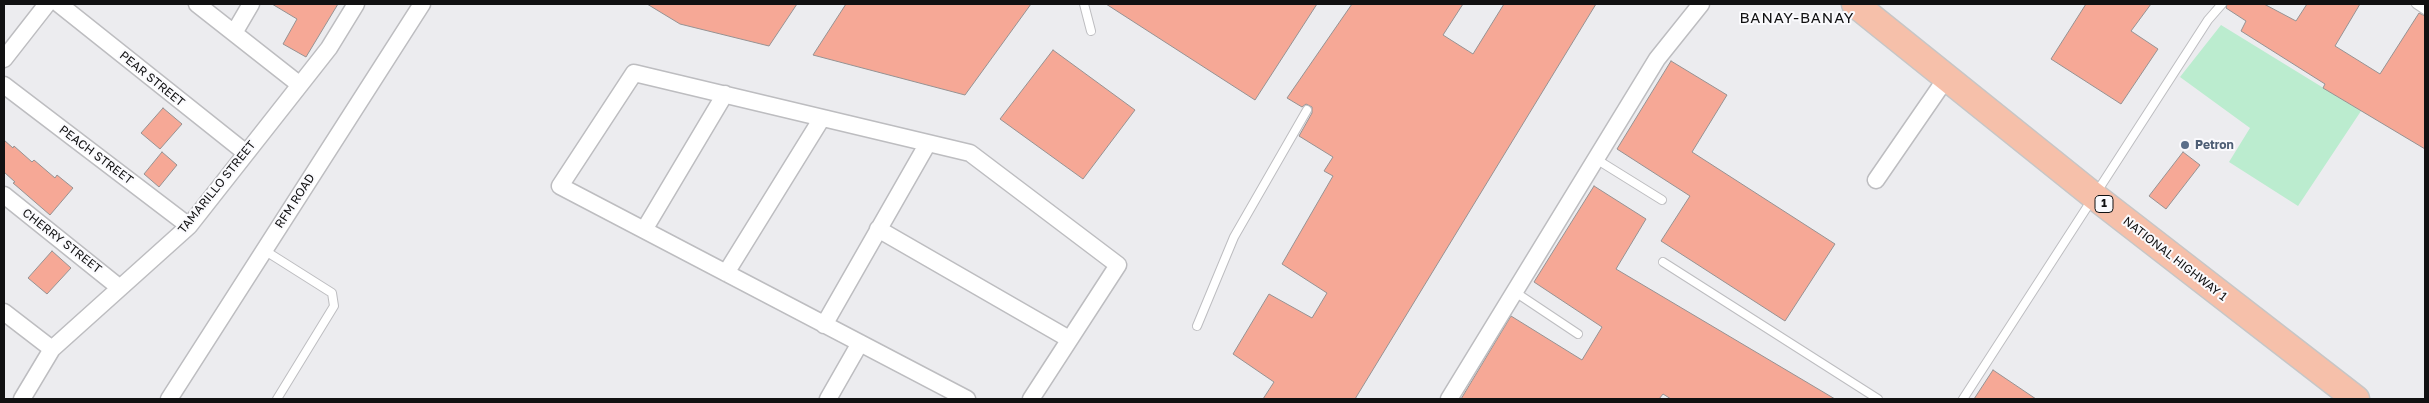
<!DOCTYPE html>
<style>
body{margin:0}
#map{position:relative;width:2429px;height:403px;overflow:hidden;background:#ececef;font-family:"Golos Text",sans-serif}
canvas{display:block}
.frame{position:absolute;inset:0;border:5px solid #111112;pointer-events:none}
</style>
<div id="map">
<canvas width="2429" height="403"></canvas>
<div class="frame"></div>
</div>
<script>
const ctx = document.querySelector('canvas').getContext('2d');
ctx.lineJoin = 'round';
function paint(path, color) {
  ctx.fillStyle = color;
  ctx.fill(path, 'evenodd');
}
function toPath(rows) {
  const path = new Path2D();
  for (const r of rows) {
    path.moveTo(r[0], r[1]);
    for (let i = 2; i < r.length; i += 2) path.lineTo(r[i], r[i + 1]);
  }
  return path;
}
function stroke(path, color, width, dash) {
  ctx.strokeStyle = color;
  ctx.lineWidth = width;
  ctx.lineCap = dash ? 'butt' : 'round';
  ctx.setLineDash(dash || []);
  ctx.stroke(path);
}
function write(font, color, halo, rows, align = 'center') {
  ctx.font = font + ' "Golos Text",sans-serif';
  ctx.lineWidth = 4;
  ctx.setLineDash([]);
  ctx.textBaseline = 'middle';
  ctx.strokeStyle = halo;
  ctx.fillStyle = color;
  for (const [text, x, y, turn = 0] of rows) {
    ctx.save();
    ctx.translate(x, y);
    ctx.rotate((+turn || 0) * Math.PI / 180);
    ctx.textAlign = isNaN(turn) ? turn : align;
    if (halo) ctx.strokeText(text, 0, 0);
    ctx.fillText(text, 0, 0);
    ctx.restore();
  }
}
const green = toPath([
 [2221,25,2361,111,2298,206,2229,162,2250,128,2180,77]
]);
const building = toPath([
 [272,4,338,4,306,57,283,44,297,19,272,4],
 [647,4,797,4,769,46,680,24,647,4],
 [846,4,1031,4,965,95,813,55,846,4],
 [1106,4,1317,4,1255,100,1106,4],
 [1352,4,1463,4,1443,35,1473,54,1504,4,1596,4,1355,399,1263,399,1274,382,1233,354,1269,294,1312,318,1327,293,1282,264,1333,176,1324,171,1333,157,1299,136,1312,113,1312,107,1306,104,1302,107,1287,98,1352,4],
 [2086,4,2151,4,2131,31,2158,49,2121,104,2051,59,2086,4],
 [2227,4,2264,4,2296,21,2307,4,2360,4,2335,46,2380,74,2419,13,2425,16,2425,149,2323,88,2325,84,2241,31,2246,21,2226,8,2227,4],
 [1053,50,1135,110,1083,179,1000,119,1053,50],
 [1671,61,1727,95,1692,152,1835,244,1785,321,1661,241,1690,196,1617,149,1671,61],
 [163,108,182,124,160,149,141,133,163,108],
 [4,140,13,148,14,146,32,162,34,160,55,178,57,175,73,188,50,215,13,183,15,182,4,172,4,140],
 [162,152,177,165,159,187,144,174,162,152],
 [2183,152,2200,165,2166,209,2149,196,2183,152],
 [1594,186,1646,219,1616,269,1835,399,1671,399,1663,394,1659,399,1461,399,1511,316,1582,360,1602,327,1534,282,1594,186],
 [52,251,71,268,47,294,28,278,52,251],
 [1993,370,2036,399,1974,399,1993,370]
]);
const service = toPath([
 [1084,4,1091,31],
 [2416,4,2425,10],
 [1596,159,1662,200],
 [264,250,332,293,334,306,277,399],
 [1663,262,1878,399],
 [1515,292,1578,334],
 [1197,326,1234,237,1307,110],
 [1963,399,2208,20,2222,4]
]);
const minor = toPath([
 [59,4,246,153],
 [197,4,300,85],
 [234,33,251,4],
 [4,59,47,4],
 [4,85,189,226],
 [1876,180,1947,77],
 [4,195,120,288],
 [878,229,1069,339],
 [644,230,725,94],
 [726,273,822,118],
 [4,312,52,349],
 [824,325,928,143],
 [22,399,52,349,189,226,329,48,356,4],
 [169,399,422,4],
 [828,399,860,343],
 [967,399,560,186,634,73,970,153,1118,265,1031,399],
 [1449,399,1657,59,1701,4]
]);
const trunk = toPath([
 [1855,4,2094,196,2356,399]
]);
const markers = [
 [2185,145,5,"#5c6f8a"]
];
const shields = [
 [2104,204,18]
];
const shieldNames = [
 ["1",2104,204]
];
const streetNames = [
 ["PEAR STREET",152,79,39],
 ["PEACH STREET",96,155,37],
 ["TAMARILLO STREET",217,187,-51],
 ["RFM ROAD",295,201,-57],
 ["CHERRY STREET",62,241,38],
 ["NATIONAL HIGHWAY 1",2175,259,38]
];
const serviceNames = [
 ["Petron",2195,145]
];
const quarterNames = [
 ["BANAY-BANAY",1797,18]
];
paint(green, '#bbeccf');
paint(building, '#f6a896');
stroke(building, '#969292', 1);
stroke(service, '#bdbdc0', 10);
stroke(minor, '#bdbdc0', 19);
stroke(trunk, '#c6c6c6', 29);
stroke(service, '#fff', 8);
stroke(minor, '#fff', 16);
stroke(trunk, '#f6c0aa', 26);
for (const [x, y, r, color] of markers) {
  const dot = new Path2D();
  dot.arc(x, y, r, 0, 2 * Math.PI);
  ctx.fillStyle = color;
  ctx.fill(dot);
  stroke(dot, '#fafafd', 2);
}
for (const [x, y, w] of shields) {
  const box = new Path2D();
  box.roundRect(x - w / 2, y - 8.5, w, 17, 4);
  ctx.fillStyle = '#fafafd';
  ctx.fill(box);
  stroke(box, '#111112', 1);
}
write('bold 11px', '#111112', null, shieldNames);
write('12px', '#111112', '#fafafd', streetNames);
write('bold 12px', '#4e5e75', '#fafafd', serviceNames, 'left');
ctx.letterSpacing = '1px';
write('15px', '#111112', '#fafafd', quarterNames);
ctx.letterSpacing = '0px';
</script>
